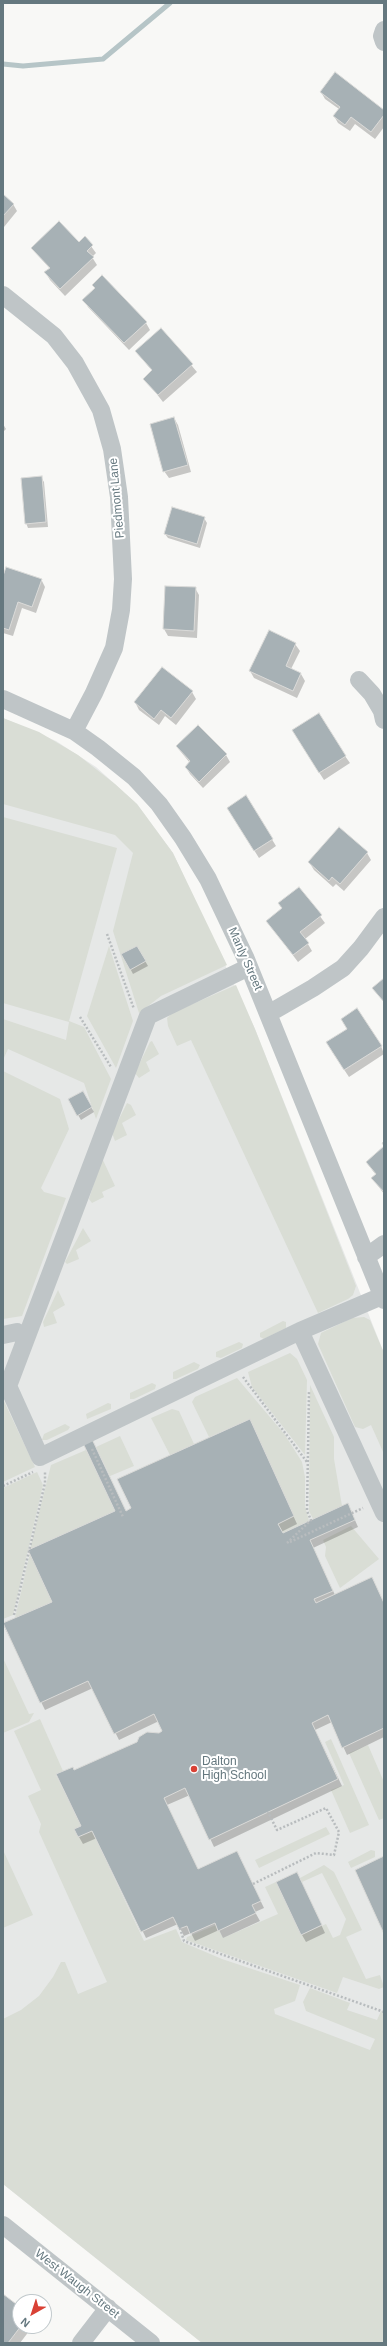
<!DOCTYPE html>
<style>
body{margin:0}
#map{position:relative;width:387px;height:2346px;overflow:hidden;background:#f8f8f6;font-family:Arial,sans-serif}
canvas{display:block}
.frame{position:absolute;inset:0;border:4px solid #65787f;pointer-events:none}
.north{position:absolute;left:12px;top:2294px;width:40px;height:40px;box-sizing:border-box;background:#fff;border:1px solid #c1c9cc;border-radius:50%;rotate:219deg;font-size:11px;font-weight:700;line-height:16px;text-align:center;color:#65787f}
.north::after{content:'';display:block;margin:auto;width:14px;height:18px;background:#d94135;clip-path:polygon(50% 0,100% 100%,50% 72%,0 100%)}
</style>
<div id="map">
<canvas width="387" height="2346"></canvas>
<div class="frame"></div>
<div class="north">N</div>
</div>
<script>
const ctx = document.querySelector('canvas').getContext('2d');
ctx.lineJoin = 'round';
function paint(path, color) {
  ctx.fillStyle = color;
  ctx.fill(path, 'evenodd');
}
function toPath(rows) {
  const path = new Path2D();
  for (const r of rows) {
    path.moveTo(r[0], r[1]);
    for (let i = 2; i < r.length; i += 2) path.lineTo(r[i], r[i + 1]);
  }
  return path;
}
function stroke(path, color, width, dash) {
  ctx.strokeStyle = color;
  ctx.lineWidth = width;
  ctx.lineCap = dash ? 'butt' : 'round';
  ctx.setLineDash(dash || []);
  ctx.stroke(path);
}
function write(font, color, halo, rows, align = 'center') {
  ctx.font = font + ' Arial,sans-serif';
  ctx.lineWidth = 4;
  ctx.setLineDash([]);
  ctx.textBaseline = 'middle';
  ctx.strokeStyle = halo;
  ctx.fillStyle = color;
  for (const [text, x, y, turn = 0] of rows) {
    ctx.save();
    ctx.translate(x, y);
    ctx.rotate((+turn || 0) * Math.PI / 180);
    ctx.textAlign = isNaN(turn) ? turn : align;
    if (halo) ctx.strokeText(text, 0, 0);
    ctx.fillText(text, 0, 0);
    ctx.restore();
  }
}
const built = toPath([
 [3,718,56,741,96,767,137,804,173,853,255,1029,384,1353,384,2343,202,2343,3,2184]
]);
const green = toPath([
 [3,718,39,732,78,755,115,784,137,804,173,853,227,965,161,996,139,1013,113,931,133,853,115,835,3,804],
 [3,817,117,848,69,1021,84,1027,111,1079,96,1119,84,1083,8,1049,3,1060,3,1019,66,1040,69,1022,3,1003],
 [109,946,133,1021,116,1068,87,1016],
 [236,985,255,1029,356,1286,353,1295,348,1299,318,1313,191,1040,177,1046,168,1026,167,1018,172,1013],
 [152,1041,159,1054,146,1062,150,1071,139,1078,135,1073,150,1042],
 [3,1071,60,1099,69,1129,41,1188,44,1192,66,1198,22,1316,3,1319],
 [127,1103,131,1105,136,1115,122,1123,127,1135,115,1141,112,1133],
 [102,1158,115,1186,102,1192,104,1197,92,1203,89,1199],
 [83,1228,91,1241,76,1250,79,1259,67,1264,65,1262],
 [58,1290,65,1305,53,1312,57,1323,44,1327,43,1322],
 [364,1317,370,1320,384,1353,384,1454,371,1425,363,1429,355,1427,318,1344,321,1333,325,1331,352,1318],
 [283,1321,286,1322,286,1328,264,1339,260,1337,260,1333],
 [239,1342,243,1344,242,1348,221,1358,216,1357,216,1352],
 [290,1353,297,1359,307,1380,305,1455,252,1387,248,1372],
 [194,1362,200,1365,198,1369,176,1379,173,1379,173,1372],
 [237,1378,285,1435,302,1462,305,1477,305,1506,309,1521,283,1533,278,1524,294,1516,250,1419,209,1437,192,1402,195,1397],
 [152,1383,156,1385,155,1389,134,1399,130,1399,130,1393],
 [310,1385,334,1437,334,1459,342,1506,313,1519,309,1511],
 [3,1399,35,1467,3,1482],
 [108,1403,111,1404,111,1409,87,1419,86,1414],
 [172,1409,179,1411,194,1444,170,1455,151,1418],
 [65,1424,70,1427,68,1430,47,1440,42,1440,44,1434],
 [120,1436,134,1466,110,1476,96,1447],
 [86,1450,115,1511,30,1549,51,1465],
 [37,1472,43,1485,13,1615,3,1619,3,1488],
 [351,1526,379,1559,340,1588,325,1556,326,1547,323,1540],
 [30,1553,52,1602,15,1618],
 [3,1658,29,1714,34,1713,29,1722,3,1733],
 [40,1719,63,1771,56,1775,81,1826,74,1829,78,1837,92,1831,144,1941,176,1929,182,1942,222,1959,300,1985,295,2001,274,2009,275,2014,370,2050,375,2039,306,2011,303,2002,310,1988,350,2003,347,2010,377,2020,381,2011,384,2012,384,2343,202,2343,3,2184,3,2019,21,2010,39,1996,53,1977,61,1962,65,1962,78,1994,107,1982,39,1832,41,1824,28,1796,41,1790,14,1731],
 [331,1739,369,1825,350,1833,331,1790,344,1785,325,1742],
 [368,1745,384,1782,384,1818,379,1820,349,1753],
 [326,1827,330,1834,259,1868,255,1860],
 [3,1850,33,1915,3,1928],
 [371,1850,375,1851,375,1857,351,1868,348,1862],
 [324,1865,334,1872,362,1930,346,1937,366,1979,380,1975,384,1987,379,1989,343,1977,337,1993,186,1940,187,1937,216,1925,223,1938,278,1914,265,1887,276,1882,301,1935,326,1924,333,1938,340,1935,346,1919,322,1873,302,1882,300,1878]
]);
const shadow = toPath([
 [321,92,384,111,384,127,375,139,355,124,350,131,338,123,334,116,339,109,325,99],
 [3,196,13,204,17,211,4,227],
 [85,238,96,253,92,257,97,265,65,296,50,280,46,273,50,269,32,248,79,243],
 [93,285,146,323,150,330,129,350,88,307,84,300,95,289],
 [161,329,197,372,163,402,145,379,153,372,136,351],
 [174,418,178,425,191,472,169,478,164,471],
 [3,424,6,429,3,432],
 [41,477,44,482,48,527,28,528,26,523],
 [204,518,207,523,200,548,168,538,165,534],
 [3,579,41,579,45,587,36,613,22,608,13,636,3,633],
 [195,588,199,595,197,638,168,636,164,629],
 [295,644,300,651,291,669,301,674,305,681,297,698,254,678,250,671],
 [192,692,196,699,176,725,165,716,159,725,139,710,135,702],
 [297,738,345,756,350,763,324,780],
 [177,747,226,755,230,762,203,788,190,774,186,767,190,763],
 [246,797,276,846,259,858,232,815],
 [367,853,371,860,344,891,336,884,333,887,314,870,309,862],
 [299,888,325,923,305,939,312,951,298,962,267,921,282,909,279,904],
 [137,947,148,966,133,974,123,955],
 [381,1046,384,1054,349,1077,331,1050],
 [82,1092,94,1112,81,1120,69,1100],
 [384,1147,384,1194,373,1179,376,1175,367,1163],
 [253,1427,297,1524,281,1532,282,1534,351,1511,358,1527,313,1548,335,1595,384,1603,384,1737,347,1755,332,1722,315,1730,342,1786,214,1847,190,1795,167,1805,198,1870,237,1852,264,1908,255,1912,260,1921,223,1938,219,1930,195,1941,191,1933,184,1936,178,1924,146,1938,97,1838,83,1844,79,1837,82,1826,74,1772,164,1731,159,1721,119,1740,93,1688,45,1710,3,1624,53,1603,126,1512],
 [301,1881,325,1933,306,1942,302,1935],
 [3,2296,20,2326,33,2326,20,2343,3,2343]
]);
const stream = toPath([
 [3,64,23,66,103,59,170,3]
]);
const building = toPath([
 [335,72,384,110,384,115,371,132,351,117,345,125,333,116,340,107,320,92,335,72],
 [3,194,14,204,3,216,3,194],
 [59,221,79,242,85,236,93,245,87,251,94,257,60,289,44,272,50,268,31,248,59,221],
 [102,275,147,322,124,343,82,300,95,288,92,285,102,275],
 [161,328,193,364,158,395,143,379,152,370,135,351,161,328],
 [174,417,188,465,163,472,150,424,174,417],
 [42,476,46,522,25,524,21,478,42,476],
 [172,507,205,517,197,544,164,534,172,507],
 [6,567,42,579,32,607,18,602,9,630,3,628,3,576,6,567],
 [165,586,196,587,194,631,163,629,165,586],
 [269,630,296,643,286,666,301,673,293,691,249,671,269,630],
 [162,667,193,691,171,718,161,710,154,719,134,702,162,667],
 [319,713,346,756,319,773,292,730,319,713],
 [198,725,227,754,199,782,185,767,190,761,176,746,198,725],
 [246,795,273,839,254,851,227,808,246,795],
 [339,827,368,852,340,884,332,877,329,881,308,862,339,827],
 [299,887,322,915,300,932,309,943,293,955,266,921,282,908,278,903,299,887],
 [137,946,146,961,130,970,121,954,137,946],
 [384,978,384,1002,372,988,384,978],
 [357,1008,382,1046,344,1070,326,1042,347,1029,341,1019,357,1008],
 [83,1091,92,1107,77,1116,68,1099,83,1091],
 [384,1141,384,1192,371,1178,376,1174,366,1162,384,1146,382,1143,384,1141],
 [250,1419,294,1516,278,1524,283,1533,348,1503,355,1520,310,1540,333,1591,314,1599,316,1603,372,1577,384,1603,384,1728,342,1748,328,1715,312,1723,338,1779,209,1840,185,1788,164,1798,198,1869,237,1851,261,1901,252,1905,256,1913,218,1931,215,1923,190,1934,187,1926,179,1929,173,1917,141,1932,92,1831,78,1837,74,1829,81,1826,56,1774,73,1767,74,1770,137,1742,139,1737,147,1732,159,1733,162,1731,154,1714,114,1734,88,1681,40,1703,3,1623,52,1602,28,1550,115,1511,82,1441,91,1437,126,1511,131,1508,117,1479,250,1419],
 [384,1856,384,1934,355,1870,384,1856],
 [297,1872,322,1925,301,1935,276,1882,297,1872],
 [3,2294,20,2307,21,2326,8,2343,3,2343,3,2294]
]);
const path = toPath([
 [107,934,134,1009],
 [80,1017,111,1067],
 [243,1377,307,1462],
 [92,1449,123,1517],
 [3,1486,33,1472],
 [290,1542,363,1508],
 [287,1543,311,1520,307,1511,309,1392],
 [14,1615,45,1483,45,1472],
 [253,1884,316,1853,334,1855,339,1832,326,1808,277,1830,268,1812],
 [180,1928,184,1941,384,2012]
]);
const minor = toPath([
 [384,30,382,36,384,42],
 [3,295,54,336,75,363,101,410,112,449,119,497,123,579,121,610,114,648,94,693,74,731],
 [359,680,372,694,382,711,384,720],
 [3,699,74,731,98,748,134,777,159,804,183,838,208,879,245,957,384,1300],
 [249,967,148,1016,8,1386,40,1457,300,1331],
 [268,1014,313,988,343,968,361,948,384,917],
 [366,1257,384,1244],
 [382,1296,300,1331,384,1513],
 [3,1335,17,1332],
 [3,2225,151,2343],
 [81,2343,108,2308]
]);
const markers = [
 [194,1769,4,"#d94135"]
];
const streetNames = [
 ["Piedmont Lane",117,498,-95],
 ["Manly Street",245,959,66],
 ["West Waugh Street",77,2284,38]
];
const poiNames = [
 ["Dalton",202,1762],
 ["High School",202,1776]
];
paint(built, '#e6e8e7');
paint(green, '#d9ddd5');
paint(shadow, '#0003');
stroke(stream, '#b6c5c7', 5);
paint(building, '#a7b1b5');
stroke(building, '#dadad8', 1);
stroke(path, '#b8bcbe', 2.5, [2, 2]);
stroke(minor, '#bfc5c7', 18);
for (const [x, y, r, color] of markers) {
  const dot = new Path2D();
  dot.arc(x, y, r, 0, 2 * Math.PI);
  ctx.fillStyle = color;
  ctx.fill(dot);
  stroke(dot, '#fff', 1.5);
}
write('12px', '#65787f', '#fff', streetNames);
write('12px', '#65787f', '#fff', poiNames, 'left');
</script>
